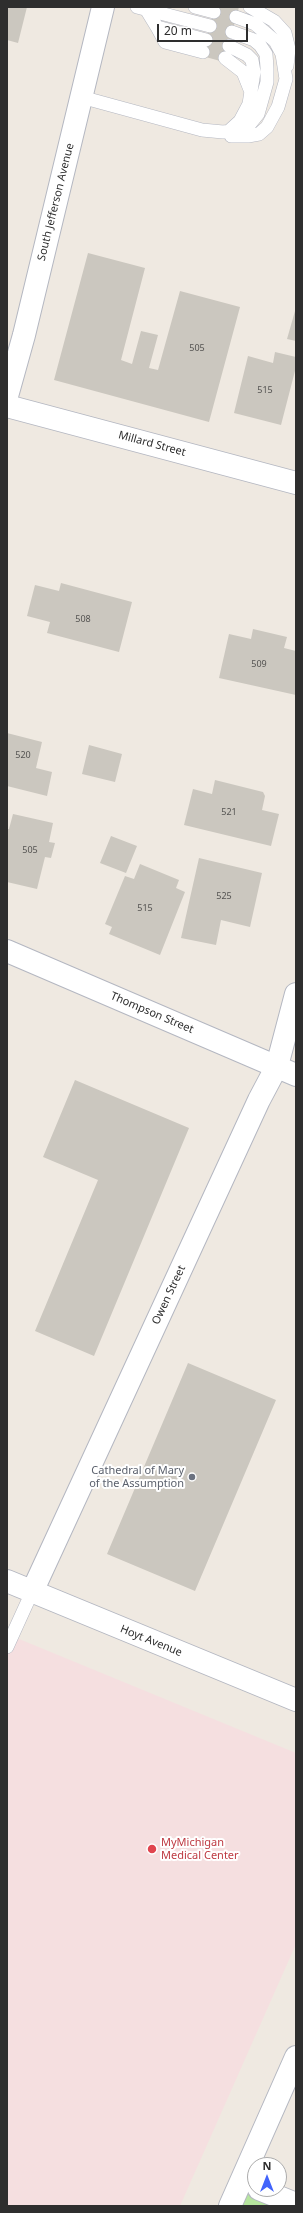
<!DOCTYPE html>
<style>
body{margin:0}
#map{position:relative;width:303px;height:2213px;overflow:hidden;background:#efe9e1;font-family:"Noto Sans",sans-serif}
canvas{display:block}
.frame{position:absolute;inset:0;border:8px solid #2e2e2e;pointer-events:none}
.north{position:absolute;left:247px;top:2157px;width:40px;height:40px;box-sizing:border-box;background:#fff;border:1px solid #ababab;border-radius:50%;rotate:0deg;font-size:11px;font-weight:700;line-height:16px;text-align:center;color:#2e2e2e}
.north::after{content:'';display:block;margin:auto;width:14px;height:18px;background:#4264fb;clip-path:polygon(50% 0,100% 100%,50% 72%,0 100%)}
.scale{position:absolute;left:157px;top:24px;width:91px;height:18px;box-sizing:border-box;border:2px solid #2e2e2e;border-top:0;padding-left:5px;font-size:12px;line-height:14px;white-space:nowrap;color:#2e2e2e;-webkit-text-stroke:3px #fff;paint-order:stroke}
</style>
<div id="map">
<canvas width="303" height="2213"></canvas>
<div class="frame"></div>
<div class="north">N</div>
<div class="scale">20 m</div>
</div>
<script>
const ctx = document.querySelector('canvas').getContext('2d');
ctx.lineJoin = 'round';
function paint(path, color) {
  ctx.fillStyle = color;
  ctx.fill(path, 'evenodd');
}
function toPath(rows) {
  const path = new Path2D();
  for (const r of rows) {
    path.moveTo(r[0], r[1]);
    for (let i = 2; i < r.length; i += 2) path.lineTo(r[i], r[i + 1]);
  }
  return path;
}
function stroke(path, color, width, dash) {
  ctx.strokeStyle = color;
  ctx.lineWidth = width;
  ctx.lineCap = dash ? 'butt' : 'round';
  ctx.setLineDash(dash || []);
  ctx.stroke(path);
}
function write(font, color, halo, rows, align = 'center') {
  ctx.font = font + ' "Noto Sans",sans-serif';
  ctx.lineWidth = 4;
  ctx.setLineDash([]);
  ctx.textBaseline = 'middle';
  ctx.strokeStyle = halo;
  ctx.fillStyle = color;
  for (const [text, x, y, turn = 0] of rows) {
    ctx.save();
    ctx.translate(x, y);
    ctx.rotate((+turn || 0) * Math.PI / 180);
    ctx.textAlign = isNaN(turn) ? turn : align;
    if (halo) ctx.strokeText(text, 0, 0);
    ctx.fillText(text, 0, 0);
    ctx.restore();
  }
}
const medical = toPath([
 [7,1634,296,1753,296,1944,180,2206,7,2206]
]);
const green = toPath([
 [239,2186,291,2206,231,2206]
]);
const building = toPath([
 [7,7,27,7,18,43,7,40],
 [215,7,239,7,224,62,202,56],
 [88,253,145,268,121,360,132,364,141,331,158,335,149,368,158,370,180,291,240,307,209,422,54,380],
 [295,311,296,312,296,341,287,339],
 [275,352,296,357,296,367,281,425,234,413,248,356,273,363],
 [61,583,132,602,119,652,47,633,50,622,27,616,35,585,59,591],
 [253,629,287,637,284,648,296,651,296,695,219,678,229,634,251,639],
 [7,733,42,742,36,768,52,772,47,796,7,786],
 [89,745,122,754,115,782,82,774],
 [215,780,263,792,265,796,262,810,279,814,271,846,184,825,193,789,212,794],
 [13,814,53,823,49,842,55,843,51,858,45,857,37,889,7,882,7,829,9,829],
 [111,836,137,846,126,873,100,863],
 [199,858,262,873,250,927,221,920,216,945,181,938],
 [140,864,179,880,176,888,185,892,160,955,109,934,112,927,105,924,125,876,134,879],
 [75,1080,189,1128,94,1356,35,1331,98,1180,43,1157],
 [188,1363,276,1400,195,1591,107,1554]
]);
const lane = toPath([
 [137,7,210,26],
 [195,7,214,12],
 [250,7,274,21,285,33,289,49,287,66],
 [146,9,157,27,206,40],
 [157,27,165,42,203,52],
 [229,46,247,55,252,60,254,72,249,104,240,121,229,131],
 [225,58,243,72,251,92],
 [81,97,202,130,223,132,241,130,250,124,258,114,267,82,267,68,266,54,260,45,254,40,232,32],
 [231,136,248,136,259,134,267,127,278,107,286,79,282,54,275,41,255,24,236,17],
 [7,1647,32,1592]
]);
const street = toPath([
 [7,406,296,483],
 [7,951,296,1075],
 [259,2189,296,2204],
 [230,2206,296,2057]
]);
const secondary = toPath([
 [7,396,24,335,103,7],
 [7,1581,296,1700],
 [32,1592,259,1100,277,1066,296,994]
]);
const markers = [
 [192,1477,4,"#6b7280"],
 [152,1849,5,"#e0444e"]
];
const numberNames = [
 ["505",197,348],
 ["515",265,390],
 ["508",83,619],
 ["509",259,664],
 ["520",23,755],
 ["521",229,812],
 ["505",30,850],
 ["525",224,896],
 ["515",145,908]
];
const streetNames = [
 ["South Jefferson Avenue",56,202,-76],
 ["Millard Street",152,444,15],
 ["Thompson Street",152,1013,23],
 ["Owen Street",169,1295,-65],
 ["Hoyt Avenue",151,1641,22]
];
const worshipNames = [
 ["Cathedral of Mary",184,1471],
 ["of the Assumption",184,1484]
];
const healthNames = [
 ["MyMichigan",161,1843],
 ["Medical Center",161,1856]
];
paint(medical, '#f5dfe0');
paint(green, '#b6e59e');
paint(building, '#cbc7bf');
stroke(lane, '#b4b7c1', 14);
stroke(street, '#b4b7c1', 24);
stroke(secondary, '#b4b7c1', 24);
stroke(lane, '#fff', 13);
stroke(street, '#fff', 22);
stroke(secondary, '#fff', 22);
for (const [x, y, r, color] of markers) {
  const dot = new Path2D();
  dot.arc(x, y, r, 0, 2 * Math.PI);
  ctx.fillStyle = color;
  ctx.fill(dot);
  stroke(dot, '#fff', 1.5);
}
write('9px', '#555452', null, numberNames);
write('11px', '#2e2e2e', '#fff', streetNames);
write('11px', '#5b616d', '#fff', worshipNames, 'right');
write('11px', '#be3a42', '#fff', healthNames, 'left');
</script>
